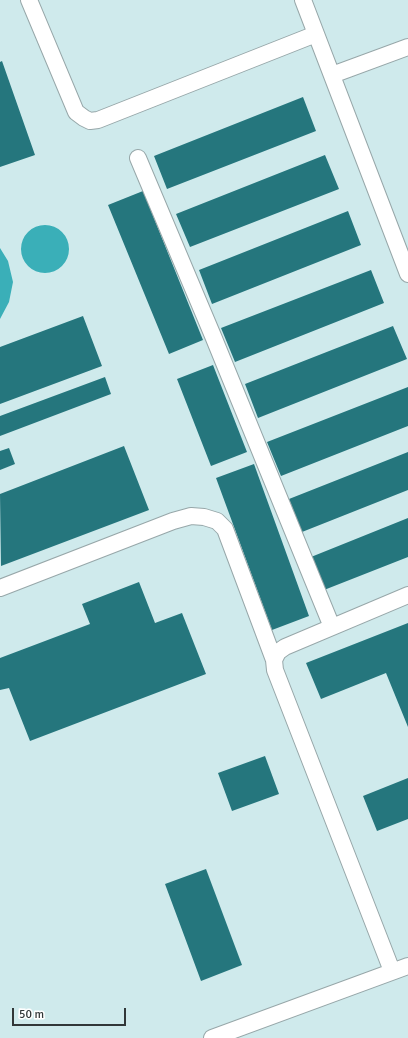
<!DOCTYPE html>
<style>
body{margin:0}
#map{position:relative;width:408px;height:1038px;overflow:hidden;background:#e2f3f4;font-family:Signika,sans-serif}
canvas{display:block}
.scale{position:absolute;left:12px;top:1008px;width:114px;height:18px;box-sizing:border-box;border:2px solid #313738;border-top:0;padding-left:5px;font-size:12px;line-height:14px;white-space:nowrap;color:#313738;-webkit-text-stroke:3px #fff;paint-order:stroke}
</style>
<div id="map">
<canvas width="408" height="1038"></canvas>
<div class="scale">50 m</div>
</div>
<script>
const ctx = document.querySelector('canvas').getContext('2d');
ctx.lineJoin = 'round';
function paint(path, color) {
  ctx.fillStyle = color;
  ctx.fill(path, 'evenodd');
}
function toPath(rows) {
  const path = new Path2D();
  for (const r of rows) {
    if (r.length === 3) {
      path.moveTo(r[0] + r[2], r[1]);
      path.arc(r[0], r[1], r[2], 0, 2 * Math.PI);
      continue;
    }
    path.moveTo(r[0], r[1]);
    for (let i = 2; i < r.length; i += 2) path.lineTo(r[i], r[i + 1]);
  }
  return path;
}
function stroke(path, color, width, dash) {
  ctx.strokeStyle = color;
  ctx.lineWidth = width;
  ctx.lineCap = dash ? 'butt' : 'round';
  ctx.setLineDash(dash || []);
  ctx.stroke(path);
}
const built = toPath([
 [0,0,408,0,408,1038,0,1038]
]);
const water = toPath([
 [45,249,24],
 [0,248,8,261,13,282,9,302,0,319]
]);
const building = toPath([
 [2,61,35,155,0,167,0,62],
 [303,97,316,131,167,189,154,156],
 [325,155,339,189,190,247,176,214],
 [143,191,203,340,169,354,108,205],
 [348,211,361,245,212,304,199,270],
 [371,270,384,303,235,362,221,328],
 [83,316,102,366,0,404,0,347],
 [393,326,407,359,258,418,245,384],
 [213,365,247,452,211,466,177,379],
 [105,377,111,394,0,436,0,416],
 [408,387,408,426,281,476,267,442],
 [124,446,149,510,1,566,0,494],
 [9,448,15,464,0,470,0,451],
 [408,452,408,490,302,532,289,499],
 [254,464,309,616,272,630,216,478],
 [408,518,408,557,324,590,311,557],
 [139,582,155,623,182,613,206,674,30,741,9,688,0,690,0,658,90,624,82,604],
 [408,623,408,727,386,673,321,699,306,663],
 [265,756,279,794,232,811,218,773],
 [408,778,408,819,377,831,363,796],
 [206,869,242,965,201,981,165,884]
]);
const minor = toPath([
 [29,0,76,112,84,118,90,121,98,120,316,34],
 [303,0,408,274],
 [332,75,408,47],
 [138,158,213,336,332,627],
 [0,588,173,521,191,516,204,517,217,521,225,529,274,660],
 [392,971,275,670,274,660,278,652,285,647,408,595],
 [212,1038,408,966]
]);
paint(built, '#cfeaec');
paint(water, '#3aafb8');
paint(building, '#25767d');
stroke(minor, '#97a7a9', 18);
stroke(minor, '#fff', 16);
</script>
